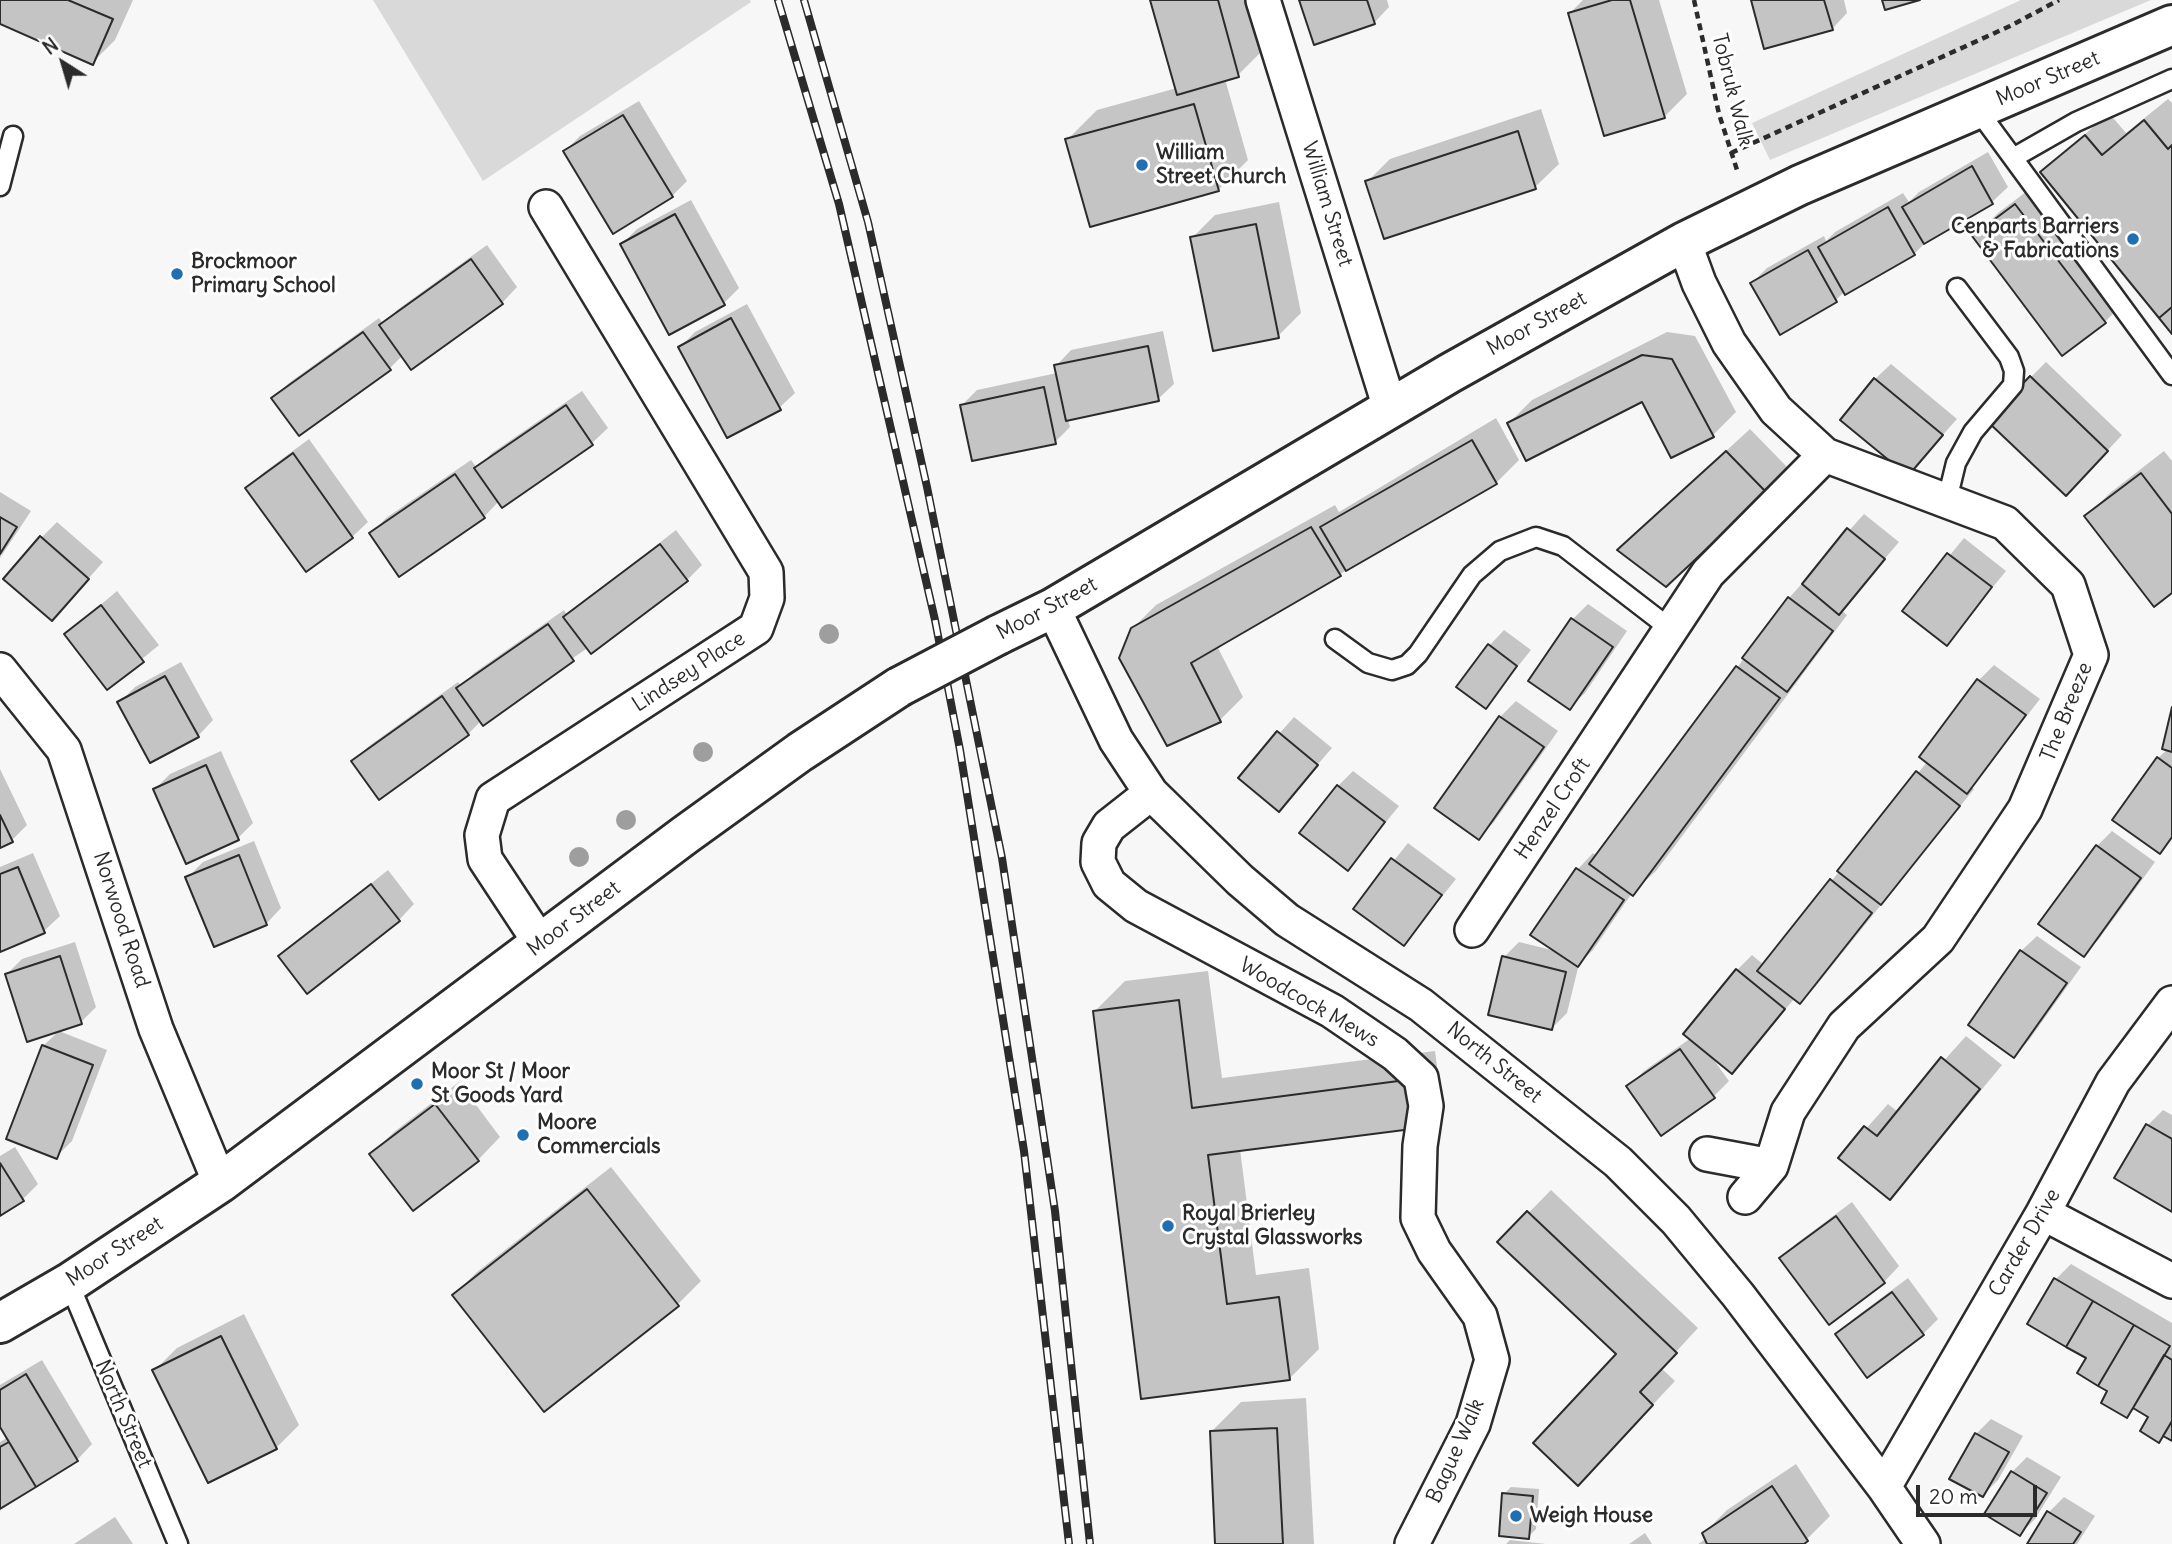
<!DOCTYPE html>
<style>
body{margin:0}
#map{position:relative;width:2172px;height:1544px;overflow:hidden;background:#f7f7f7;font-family:Delius,sans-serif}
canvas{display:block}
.north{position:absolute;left:28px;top:28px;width:70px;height:70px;-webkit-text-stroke:5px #fff;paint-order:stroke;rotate:323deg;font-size:19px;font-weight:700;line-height:28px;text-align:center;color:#2b2b2b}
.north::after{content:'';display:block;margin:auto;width:24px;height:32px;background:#2b2b2b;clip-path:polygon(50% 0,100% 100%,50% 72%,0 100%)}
.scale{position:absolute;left:1916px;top:1485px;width:121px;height:32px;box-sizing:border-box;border:4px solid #2b2b2b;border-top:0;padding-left:9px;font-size:21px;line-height:24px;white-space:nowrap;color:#2b2b2b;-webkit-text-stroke:5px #fff;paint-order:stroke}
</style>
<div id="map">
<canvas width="2172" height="1544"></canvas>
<div class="north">N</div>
<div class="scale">20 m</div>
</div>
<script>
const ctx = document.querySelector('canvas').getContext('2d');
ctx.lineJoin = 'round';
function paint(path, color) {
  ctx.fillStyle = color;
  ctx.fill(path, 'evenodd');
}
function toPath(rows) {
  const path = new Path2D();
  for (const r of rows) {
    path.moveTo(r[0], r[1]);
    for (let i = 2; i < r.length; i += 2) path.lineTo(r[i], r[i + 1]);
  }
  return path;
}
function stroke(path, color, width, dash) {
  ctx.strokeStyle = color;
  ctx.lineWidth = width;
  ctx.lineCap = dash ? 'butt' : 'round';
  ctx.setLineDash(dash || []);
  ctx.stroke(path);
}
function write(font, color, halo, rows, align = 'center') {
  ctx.font = font + ' Delius,sans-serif';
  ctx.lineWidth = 6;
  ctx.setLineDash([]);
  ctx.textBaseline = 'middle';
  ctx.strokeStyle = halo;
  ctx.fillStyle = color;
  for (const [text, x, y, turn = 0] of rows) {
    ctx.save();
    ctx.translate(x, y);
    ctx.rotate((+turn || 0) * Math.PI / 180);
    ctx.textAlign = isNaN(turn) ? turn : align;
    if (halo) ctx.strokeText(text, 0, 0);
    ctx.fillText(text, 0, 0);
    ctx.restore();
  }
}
const green = toPath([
 [373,0,750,0,751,2,483,181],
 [2021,0,2151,0,1770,160,1752,123]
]);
const shadow = toPath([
 [0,0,133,0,115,40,92,63,0,22],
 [1152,0,1247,0,1261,52,1238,75,1225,79,1248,160,1218,190,1067,140,1097,110,1177,88],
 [1301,0,1387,0,1389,7,1374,23],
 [1583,0,1659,0,1687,94,1664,117,1570,13],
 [1753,0,1844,0,1847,13,1832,29],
 [2168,99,2172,103,2172,332,2042,172,2109,113,2126,133],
 [639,101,687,181,672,196,565,151,580,136],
 [1541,109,1559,164,1535,187,1367,182,1390,159],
 [1988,152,2008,187,1992,202,1928,240,1914,254,1845,291,1836,300,1781,333,1752,283,1767,268,1824,236,1826,241,1835,232,1903,193,1909,202,1919,192],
 [2039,182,2127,299,2105,322,1975,236,1998,213],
 [691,200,739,288,724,303,622,244,637,229],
 [1279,202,1301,313,1278,336,1192,238,1215,215],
 [487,245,517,287,502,303,403,355,390,368,273,399,289,383,379,318,383,324,397,310],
 [747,304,795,393,779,408,680,347,695,332],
 [1163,331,1174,384,1158,399,1068,419,1070,427,1055,442,962,405,977,390,1057,373,1056,366,1071,350],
 [1667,332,1695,336,1736,412,1713,435,1672,456,1643,400,1509,423,1532,400],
 [2046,362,2122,435,2081,479,2031,377],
 [1891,364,1957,419,1908,474,1875,379],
 [582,391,608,428,592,443,502,506,499,501,484,517,371,534,386,518,471,460,477,468,492,453],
 [1496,418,1519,460,1496,483,1217,646,1243,697,1220,720,1132,629,1156,605,1335,505,1339,512],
 [1750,429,1789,469,1773,499,1728,527,1619,549],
 [309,439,368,522,352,537,306,570,247,488,263,473],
 [2164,451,2172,461,2172,591,2087,516,2110,493],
 [0,492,31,511,0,558],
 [1864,514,1899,542,1841,610,1847,615,1656,871,1632,893,1593,950,1579,964,1567,1013,1552,1028,1504,957,1519,942,1556,951,1533,934,1578,869,1593,853,1597,856,1789,598],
 [57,522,103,562,67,603,41,538],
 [676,530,702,565,687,580,481,721,468,734,379,797,353,761,369,746,458,682,461,687,474,673,564,610,567,615],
 [1964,538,2006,571,1947,643,1904,611],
 [117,591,159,645,107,688,66,634],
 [1588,604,1627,631,1585,693,1569,708,1572,620],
 [1504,630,1531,650,1486,706,1489,646],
 [181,662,213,720,198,736,120,702,135,687],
 [1994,665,2040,699,1971,787,1974,789,1815,987,1800,1002,1795,998,1732,1071,1711,1056,1729,1081,1714,1096,1629,1086,1644,1071,1691,1038,1737,970,1752,955,1764,965,1927,762,1921,757,1979,680],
 [1516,701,1558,731,1494,822,1479,837,1436,808,1500,717],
 [2172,714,2172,839,2160,852,2158,758,2168,749],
 [1294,717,1332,748,1279,809,1240,778],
 [221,751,253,823,238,838,155,789,170,774],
 [0,769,27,825,12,840,0,846],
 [1353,771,1399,806,1348,869,1338,786],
 [2112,831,2155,862,2099,939,2084,954,2097,846],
 [254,841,281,908,266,924,188,877,203,862],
 [1408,843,1456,879,1404,944,1356,908],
 [33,853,60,916,44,931,0,950,0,867],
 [388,870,414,904,399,920,280,956],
 [2037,936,2081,967,2029,1040,2014,1056,2021,951],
 [75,942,96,1007,81,1022,6,975,22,959],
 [1208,971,1222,1078,1435,1051,1441,1097,1240,1149,1256,1275,1309,1268,1319,1349,1289,1379,1143,1397,1095,1011,1125,981],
 [59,1031,107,1050,72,1141,56,1157,43,1046],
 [1966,1036,2002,1065,1912,1174,1889,1197,1841,1157,1888,1104,1898,1112],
 [459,1082,500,1137,478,1160,371,1154,394,1132],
 [2163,1110,2172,1115,2172,1210,2148,1125],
 [15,1147,38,1184,23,1199,0,1214,0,1156],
 [611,1167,701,1281,678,1304,544,1410,454,1295,477,1272],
 [1551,1190,1698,1328,1661,1368,1675,1381,1601,1460,1619,1354,1500,1242],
 [1852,1202,1899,1266,1884,1282,1781,1258,1797,1243],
 [2071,1264,2172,1323,2172,1439,2165,1435,2159,1441,2150,1416,2136,1407,2127,1416,2089,1358,2056,1279],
 [1908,1278,1938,1319,1923,1334,1837,1334,1853,1319],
 [244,1314,299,1425,276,1448,154,1371,177,1348],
 [42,1360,92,1444,77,1460,1,1506,0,1513,0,1442,8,1437,0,1424,0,1385],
 [1306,1398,1314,1544,1217,1544,1211,1432,1241,1402],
 [1991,1419,2023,1436,1998,1480,1983,1495,1976,1434],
 [2027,1457,2061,1477,2035,1519,2020,1534,2012,1472],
 [1796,1464,1830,1516,1807,1539,1800,1544,1698,1544,1707,1538,1704,1533,1727,1510],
 [1511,1487,1539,1489,1536,1529,1528,1537,1504,1494],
 [2064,1497,2095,1516,2077,1544,2029,1544,2049,1512],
 [115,1517,133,1544,74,1544],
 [1645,1533,1652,1544,1629,1544],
 [1510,1540,1546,1544,1506,1544]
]);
const building = toPath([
 [0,0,68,0,113,19,93,65,0,24,0,0],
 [1150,0,1218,0,1239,77,1177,95,1150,0],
 [1299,0,1367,0,1375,24,1314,45,1299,0],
 [1612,0,1630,0,1665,118,1604,136,1568,13,1612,0],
 [1751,0,1824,0,1833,30,1764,49,1751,0],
 [1882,0,1920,0,1885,10,1882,0],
 [1194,104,1219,191,1090,227,1065,139,1194,104],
 [623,115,673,197,613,234,563,151,623,115],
 [2144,120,2168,149,2172,145,2172,307,2159,318,2040,172,2085,135,2102,155,2144,120],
 [1518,131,1536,189,1384,239,1365,181,1518,131],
 [1972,166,1993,204,1924,244,1902,207,1972,166],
 [2015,204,2106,323,2062,356,1972,236,2015,204],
 [1888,207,1915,255,1845,295,1818,247,1888,207],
 [675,214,725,305,669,335,620,244,675,214],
 [1256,224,1279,338,1213,351,1190,237,1256,224],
 [1808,250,1837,302,1780,335,1750,283,1808,250],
 [471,259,503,304,411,370,379,325,471,259],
 [2172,307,2172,334,2159,318,2172,307],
 [731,318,781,410,727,438,678,347,731,318],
 [363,332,391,370,299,436,271,398,363,332],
 [1148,346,1159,401,1066,421,1054,365,1148,346],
 [1642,355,1672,359,1714,437,1671,458,1642,402,1526,461,1507,423,1642,355],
 [2030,376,2108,451,2066,496,1987,421,2030,376],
 [1874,378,1943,435,1908,476,1840,420,1874,378],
 [1044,387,1056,444,972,461,960,405,1044,387],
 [566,405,593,445,502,508,474,468,566,405],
 [1472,440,1497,484,1346,571,1320,527,1472,440],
 [1726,451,1767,493,1750,524,1729,528,1666,587,1617,550,1726,451],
 [293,453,353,538,306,572,245,488,293,453],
 [2141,473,2172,514,2172,593,2154,607,2084,516,2141,473],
 [455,474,485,518,399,577,369,533,455,474],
 [0,517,17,527,0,554,0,517],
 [1311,527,1341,576,1191,663,1221,722,1167,746,1119,658,1131,628,1311,527],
 [1847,528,1885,559,1839,615,1802,584,1847,528],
 [40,536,89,579,52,621,3,579,40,536],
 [660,544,688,581,591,654,563,617,660,544],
 [1947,553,1992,587,1947,646,1902,611,1947,553],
 [1788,597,1833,631,1787,692,1742,658,1788,597],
 [101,605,144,662,107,690,64,634,101,605],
 [1571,618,1613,647,1570,710,1528,681,1571,618],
 [548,624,574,661,483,726,456,688,548,624],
 [1488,644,1517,666,1486,709,1456,687,1488,644],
 [1736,666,1780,698,1633,896,1589,864,1736,666],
 [165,676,199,737,150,763,117,702,165,676],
 [1977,679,2026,715,1967,794,1919,757,1977,679],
 [442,696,469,735,379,800,351,761,442,696],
 [2172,707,2172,752,2162,749,2172,707],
 [1499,716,1544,747,1479,840,1434,808,1499,716],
 [1277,731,1318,765,1279,812,1238,778,1277,731],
 [2157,757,2172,768,2172,837,2160,854,2112,820,2157,757],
 [206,765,239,840,186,864,153,789,206,765],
 [1916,771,1960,806,1881,905,1837,871,1916,771],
 [1337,785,1385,822,1348,871,1299,833,1337,785],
 [0,815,13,842,0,848,0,815],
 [2096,845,2141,878,2084,957,2038,924,2096,845],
 [239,855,267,925,214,947,185,877,239,855],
 [1391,858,1442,895,1404,946,1353,909,1391,858],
 [18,867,45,933,0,952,0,874,18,867],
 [1576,868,1624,900,1578,967,1530,935,1576,868],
 [1830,879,1872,913,1800,1004,1757,971,1830,879],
 [371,884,400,921,307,994,278,956,371,884],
 [2020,950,2067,983,2014,1058,1968,1025,2020,950],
 [60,956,82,1024,27,1042,5,974,60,956],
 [1502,956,1566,972,1552,1030,1488,1015,1502,956],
 [1736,969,1785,1009,1732,1074,1683,1034,1736,969],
 [1179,1000,1192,1108,1406,1080,1412,1129,1208,1155,1227,1304,1279,1297,1290,1380,1141,1399,1093,1011,1179,1000],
 [42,1045,93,1065,57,1159,6,1139,42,1045],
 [1680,1049,1715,1098,1661,1136,1626,1086,1680,1049],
 [1941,1057,1980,1089,1890,1200,1838,1158,1864,1126,1877,1136,1941,1057],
 [435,1104,479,1161,413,1211,369,1154,435,1104],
 [2146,1124,2172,1139,2172,1212,2114,1178,2146,1124],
 [0,1163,24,1201,0,1216,0,1163],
 [587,1189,679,1306,544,1412,452,1295,587,1189],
 [1527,1211,1677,1353,1640,1392,1653,1405,1578,1486,1533,1443,1616,1354,1497,1242,1527,1211],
 [1836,1216,1885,1283,1829,1325,1779,1258,1836,1216],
 [2054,1278,2093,1301,2066,1347,2027,1324,2054,1278],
 [1892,1292,1924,1335,1867,1378,1835,1334,1892,1292],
 [2093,1301,2134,1325,2098,1386,2077,1373,2086,1358,2066,1347,2093,1301],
 [2134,1325,2170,1346,2127,1418,2101,1403,2107,1391,2098,1386,2134,1325],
 [221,1336,277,1449,208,1483,152,1370,221,1336],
 [2164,1355,2172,1360,2172,1421,2159,1443,2140,1431,2148,1417,2133,1408,2164,1355],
 [26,1374,78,1461,36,1487,0,1427,0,1390,26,1374],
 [2172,1421,2172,1441,2163,1436,2172,1421],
 [1277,1428,1283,1544,1215,1544,1210,1431,1277,1428],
 [1975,1433,2009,1452,1983,1497,1949,1479,1975,1433],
 [9,1442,36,1487,0,1509,0,1447,9,1442],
 [2011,1471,2047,1493,2020,1536,1984,1514,2011,1471],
 [1772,1486,1808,1541,1804,1544,1707,1544,1702,1533,1772,1486],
 [1502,1493,1533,1496,1529,1539,1499,1536,1502,1493],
 [2047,1511,2081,1532,2073,1544,2027,1544,2047,1511]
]);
const path = toPath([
 [1694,0,1719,114,1738,173],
 [1731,153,2010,26,2059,0]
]);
const service = toPath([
 [1977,109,2172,375],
 [2013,158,2076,122,2172,79],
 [0,186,13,136],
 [1947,500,1956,463,1973,432,2013,385,2014,371,2009,357,1957,288],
 [1335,639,1368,663,1392,670,1407,665,1418,654,1472,575,1500,551,1536,537,1563,546,1672,630],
 [69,1283,178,1544]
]);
const minor = toPath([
 [1263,0,1390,408],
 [1684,242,1699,283,1729,343,1776,410,1825,455,2005,523,2068,585,2091,655,2025,809,1938,939,1844,1026,1788,1112,1771,1166,1745,1197],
 [1053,608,1116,740,1151,793,1240,880,1287,920,1421,1005,1618,1162,1676,1220,1738,1295,1884,1487,1923,1544],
 [0,670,64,750,156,1029,220,1183],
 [1151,793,1109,826,1099,843,1098,862,1109,884,1136,906,1332,1011,1395,1054,1421,1078,1426,1106,1420,1146,1418,1218,1434,1251,1480,1316,1492,1360,1473,1424,1412,1544],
 [1472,930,1708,573,1825,455],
 [541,944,485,859,482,835,493,799,756,628,767,598,766,572,546,207],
 [1707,1154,1771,1166],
 [2043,1213,2172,1281],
 [1884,1487,2043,1213,2113,1082,2172,1003]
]);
const tertiary = toPath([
 [998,635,1053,608,1450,373,1684,242,1800,185,2172,25],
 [0,1323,69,1283,220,1183,685,835,800,752,899,687]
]);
const rail = toPath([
 [778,0,839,204,935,620,960,750,1024,1151,1069,1544],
 [804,0,868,222,927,487,1002,858,1055,1211,1090,1544]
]);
const tertiaryBridge = toPath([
 [899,687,998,635]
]);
const trees = [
 [829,634],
 [703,752],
 [626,820],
 [579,857]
];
const markers = [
 [1142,165,7,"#1f6fb2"],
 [2133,239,7,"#1f6fb2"],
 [177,274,7,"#1f6fb2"],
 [417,1084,7,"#1f6fb2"],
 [523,1135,7,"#1f6fb2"],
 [1168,1226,7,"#1f6fb2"],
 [1516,1516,7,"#1f6fb2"]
];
const streetNames = [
 ["Moor Street",2048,79,-23],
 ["Tobruk Walk",1732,90,76],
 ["William Street",1327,204,73],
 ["Moor Street",1537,324,-29],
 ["Moor Street",1047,609,-28],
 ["Lindsey Place",689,672,-33],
 ["The Breeze",2067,712,-68],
 ["Henzel Croft",1553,809,-56],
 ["Moor Street",574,919,-37],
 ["Norwood Road",121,920,72],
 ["Woodcock Mews",1309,1003,30],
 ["North Street",1494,1063,39],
 ["Carder Drive",2025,1243,-60],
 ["Moor Street",115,1252,-33],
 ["North Street",123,1414,67],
 ["Bague Walk",1456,1451,-66]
];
const poiNames = [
 ["William",1156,153],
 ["Street Church",1156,177],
 ["Cenparts Barriers",2119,227,"right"],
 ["& Fabrications",2119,251,"right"],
 ["Brockmoor",191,262],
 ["Primary School",191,286],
 ["Moor St / Moor",431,1072],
 ["St Goods Yard",431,1096],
 ["Moore",537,1123],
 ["Commercials",537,1147],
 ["Royal Brierley",1182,1214],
 ["Crystal Glassworks",1182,1238],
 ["Weigh House",1530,1516]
];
paint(green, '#d9d9d9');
paint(shadow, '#0003');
paint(building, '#c4c4c4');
stroke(building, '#2b2b2b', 2);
stroke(service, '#2b2b2b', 23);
stroke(minor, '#2b2b2b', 38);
stroke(tertiary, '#2b2b2b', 44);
stroke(path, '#2b2b2b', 4.5, [7, 5]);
stroke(service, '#fff', 18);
stroke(minor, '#fff', 33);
stroke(tertiary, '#fff', 38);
stroke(rail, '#2b2b2b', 8);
stroke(rail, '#fff', 5, [16]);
stroke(tertiaryBridge, '#2b2b2b', 44, []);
stroke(tertiaryBridge, '#fff', 38);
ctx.fillStyle = '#9e9e9e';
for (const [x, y] of trees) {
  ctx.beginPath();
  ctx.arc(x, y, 10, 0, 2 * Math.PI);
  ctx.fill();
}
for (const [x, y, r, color] of markers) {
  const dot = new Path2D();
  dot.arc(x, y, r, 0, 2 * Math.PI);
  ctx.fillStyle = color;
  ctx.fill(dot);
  stroke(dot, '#fff', 2.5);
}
write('21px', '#2b2b2b', '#fff', streetNames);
write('bold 21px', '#2b2b2b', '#fff', poiNames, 'left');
</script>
